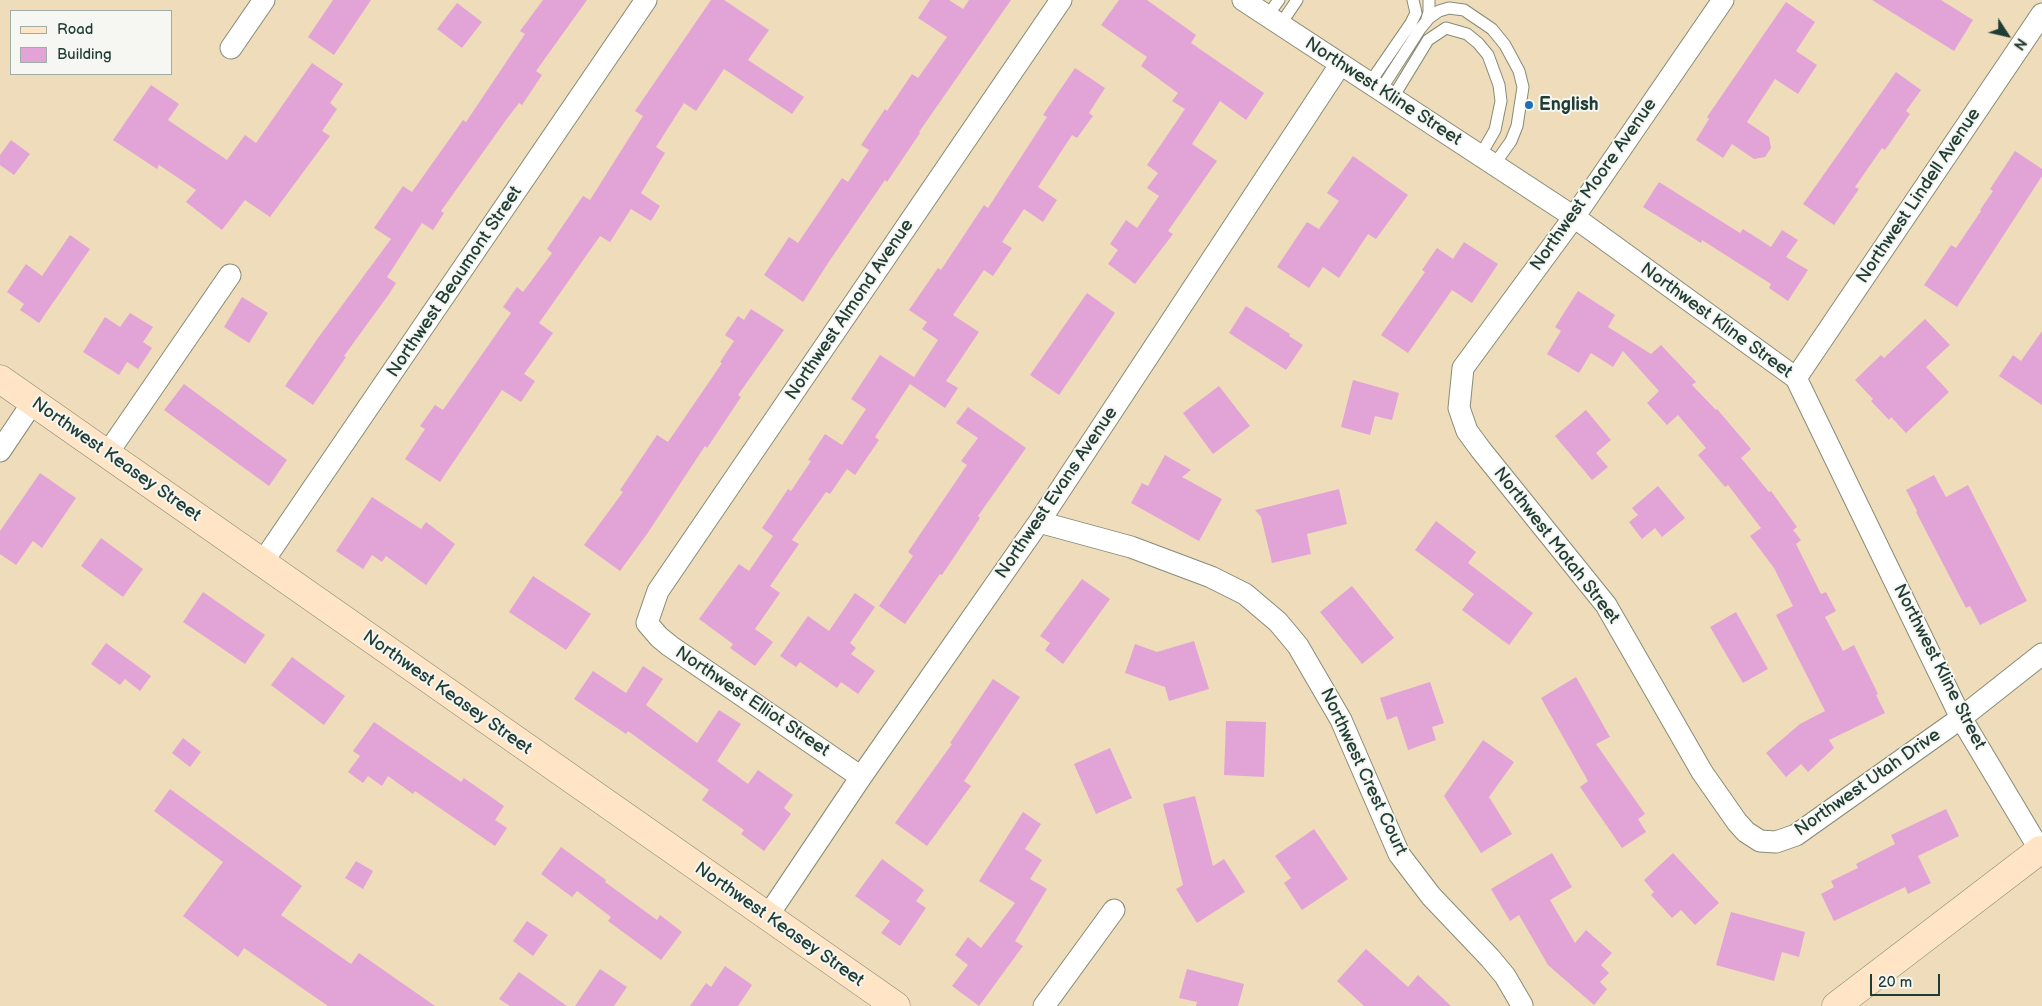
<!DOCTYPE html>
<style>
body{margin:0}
#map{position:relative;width:2042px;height:1006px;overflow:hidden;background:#efdcba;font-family:"Balsamiq Sans",sans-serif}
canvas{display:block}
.legend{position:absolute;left:10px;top:10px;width:162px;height:65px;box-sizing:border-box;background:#f6f6f2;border:1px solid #a0aca6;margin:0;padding:6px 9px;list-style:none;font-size:15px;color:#1f3d34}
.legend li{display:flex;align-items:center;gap:10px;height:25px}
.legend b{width:25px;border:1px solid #a0aca6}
.north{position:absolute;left:1982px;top:10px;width:50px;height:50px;-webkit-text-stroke:4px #f6f6f2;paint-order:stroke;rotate:125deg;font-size:14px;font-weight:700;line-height:20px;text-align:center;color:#1f3d34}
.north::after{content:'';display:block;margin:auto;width:18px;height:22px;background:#1f3d34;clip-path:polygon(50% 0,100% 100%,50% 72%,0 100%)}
.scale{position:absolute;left:1870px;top:974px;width:70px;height:22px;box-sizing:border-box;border:2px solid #1f3d34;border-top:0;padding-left:6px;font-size:15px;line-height:18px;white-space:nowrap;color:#1f3d34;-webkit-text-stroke:4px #f6f6f2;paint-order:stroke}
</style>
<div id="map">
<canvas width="2042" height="1006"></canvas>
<ul class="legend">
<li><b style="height:6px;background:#ffe4c6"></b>Road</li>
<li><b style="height:14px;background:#e2a4d6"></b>Building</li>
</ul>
<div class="north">N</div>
<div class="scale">20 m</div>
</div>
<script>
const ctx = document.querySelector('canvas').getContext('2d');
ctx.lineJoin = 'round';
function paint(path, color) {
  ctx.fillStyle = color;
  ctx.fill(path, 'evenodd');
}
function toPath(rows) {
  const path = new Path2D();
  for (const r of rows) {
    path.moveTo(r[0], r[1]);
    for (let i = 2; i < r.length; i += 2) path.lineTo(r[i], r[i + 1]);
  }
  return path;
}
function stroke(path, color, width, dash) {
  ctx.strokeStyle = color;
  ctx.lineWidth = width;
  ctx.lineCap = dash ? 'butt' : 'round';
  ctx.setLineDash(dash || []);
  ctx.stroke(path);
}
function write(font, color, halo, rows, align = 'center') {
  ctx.font = font + ' "Balsamiq Sans",sans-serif';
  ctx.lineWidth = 4;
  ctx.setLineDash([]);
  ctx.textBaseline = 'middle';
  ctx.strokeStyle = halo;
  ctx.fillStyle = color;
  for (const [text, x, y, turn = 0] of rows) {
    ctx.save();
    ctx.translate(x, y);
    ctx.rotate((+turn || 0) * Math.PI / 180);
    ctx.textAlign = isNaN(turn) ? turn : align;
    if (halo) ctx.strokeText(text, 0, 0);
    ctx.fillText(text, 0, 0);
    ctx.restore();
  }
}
const building = toPath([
 [333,0,371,0,334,55,308,37],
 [543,0,587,0,536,71,542,75,522,105,519,103,506,120,441,211,444,213,433,230,422,223,387,277,396,283,389,294,344,356,346,357,313,405,285,386,318,338,391,239,374,228,403,186,412,192,463,120,466,122,525,34,520,31],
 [711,0,724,0,769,30,748,60,804,97,792,114,724,69,696,111,684,103,656,147,665,153,641,193,660,206,651,221,631,209,610,242,600,236,539,323,553,333,524,374,535,381,521,402,502,390,440,482,405,459,425,429,420,426,435,405,443,410,511,313,503,307,517,287,523,292,552,253,547,249,583,196,590,200,643,116,635,111],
 [930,0,949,0,963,9,969,0,1011,0,919,132,920,133,887,182,885,180,828,263,803,302,764,275,789,237,798,243,842,178,848,182,869,150,861,145,885,109,887,111,912,74,918,78,947,37,918,18],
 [1119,0,1147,0,1196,35,1191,43,1264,93,1246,120,1220,101,1192,144,1217,161,1168,231,1173,234,1135,284,1108,264,1118,250,1110,244,1126,220,1137,228,1159,196,1147,188,1158,173,1147,165,1185,109,1172,101,1178,93,1141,66,1147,57,1101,25],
 [1872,0,1941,0,1973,20,1954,51],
 [1786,2,1815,22,1796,51,1817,65,1798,94,1775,79,1747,122,1769,137,1771,148,1765,157,1754,159,1732,144,1723,158,1696,140,1709,119,1707,117],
 [457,3,482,22,462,48,437,29],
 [312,63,343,84,330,103,337,109,322,131,330,136,270,217,245,200,222,230,186,202,196,190,159,165,157,169,113,140,151,85,179,104,168,120,227,160,245,135,256,143],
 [1075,68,1105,88,1089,113,1093,116,1077,138,1072,135,1038,187,1057,200,1043,222,1024,209,1002,242,1012,248,993,276,984,270,953,315,979,332,946,381,958,388,945,408,910,384,875,437,879,440,855,475,847,469,830,494,826,492,792,540,799,544,770,586,780,593,755,629,773,642,755,666,730,648,733,644,699,619,739,564,749,571,773,536,762,528,788,489,791,491,811,461,808,460,825,434,842,445,866,409,851,399,880,355,914,377,938,340,922,329,927,322,909,310,938,268,941,270,984,205,988,208,1047,117,1043,115],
 [1896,72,1921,90,1906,111,1910,114,1885,150,1882,148,1855,187,1859,189,1834,225,1803,204],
 [11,140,30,154,14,175,0,165,0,155],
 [2015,151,2042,169,2042,176,1957,307,1924,285,1951,245,1956,248,1981,211,1980,210,1993,191,1990,189],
 [1353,156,1408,195,1376,239,1368,234,1339,278,1323,267,1309,288,1277,267,1307,222,1319,229,1339,201,1327,193],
 [1659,182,1740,233,1743,229,1771,247,1782,230,1798,240,1786,257,1808,270,1788,301,1769,288,1771,284,1702,240,1701,243,1643,207],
 [70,235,90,249,39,323,20,310,24,304,7,292,26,264,42,276],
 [1464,242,1498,264,1472,303,1452,290,1408,353,1381,335,1425,272,1422,270,1437,248,1453,259],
 [1578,291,1615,315,1608,327,1651,354,1661,345,1696,382,1692,385,1716,410,1717,409,1751,449,1741,458,1769,492,1771,491,1797,527,1793,530,1801,540,1796,544,1821,594,1826,592,1836,611,1825,617,1843,651,1854,645,1878,694,1876,695,1885,713,1829,740,1834,748,1808,772,1801,764,1786,777,1766,753,1800,724,1825,711,1776,615,1793,606,1774,568,1750,536,1761,528,1728,485,1725,487,1698,455,1706,448,1678,415,1667,425,1647,403,1659,391,1623,351,1613,367,1591,353,1579,373,1547,354,1561,331,1555,327],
 [1087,293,1115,313,1059,395,1030,375],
 [242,297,268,313,249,343,224,327],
 [1246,306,1290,334,1289,336,1303,345,1286,370,1229,333],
 [751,309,784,330,738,395,741,397,707,448,705,446,647,534,620,571,584,545,623,492,620,490,657,435,668,442,722,363,720,362,734,341,725,335,738,316,744,320],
 [130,313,153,327,143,342,152,348,138,369,127,362,119,375,83,352,105,317,120,327],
 [1925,319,1950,345,1926,367,1949,392,1906,433,1891,417,1889,420,1871,401,1873,399,1855,380,1881,355,1884,358],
 [2042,331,2042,405,1999,376,2013,355,2021,361],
 [1353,380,1399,393,1392,420,1375,416,1370,435,1341,427],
 [184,384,287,460,269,486,164,410],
 [1219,386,1250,426,1213,454,1183,413],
 [968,407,1026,448,978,516,980,518,942,575,940,574,905,624,879,606,913,556,908,552,967,465,961,461,978,438,956,423],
 [1586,410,1611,440,1596,453,1608,467,1592,480,1555,436],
 [1165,455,1191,470,1182,477,1222,499,1199,541,1131,503,1142,483,1148,486],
 [40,473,76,498,42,548,33,541,16,565,0,554,0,531],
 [1934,475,1946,497,1968,485,2027,601,1980,625,1970,606,1966,608,1916,512,1917,511,1906,490],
 [1658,486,1685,518,1662,537,1655,528,1642,539,1629,522,1638,515,1632,508],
 [1339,489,1347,524,1307,534,1311,554,1272,563,1261,517,1255,510],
 [372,497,421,529,426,522,455,544,426,585,386,556,382,562,372,555,363,569,336,551],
 [1436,521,1476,552,1468,563,1533,613,1509,645,1462,610,1474,594,1415,550],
 [101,538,143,569,123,597,81,566],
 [533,576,591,614,566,650,509,612],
 [1082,579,1110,599,1063,664,1045,650,1050,643,1040,636],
 [1352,586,1394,638,1362,664,1320,612],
 [203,592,265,635,245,664,183,622],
 [855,593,875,607,850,643,856,648,851,654,875,671,858,694,841,682,837,688,800,662,796,667,780,656,808,616,829,631],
 [1736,612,1768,669,1743,683,1710,627],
 [1194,641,1209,689,1169,701,1165,687,1125,673,1135,644,1157,652],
 [106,643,151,676,140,691,125,679,120,685,91,664],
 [292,657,345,696,324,725,271,685],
 [643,666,663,679,646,705,697,743,719,710,741,724,717,761,748,784,758,770,793,795,784,808,791,814,764,851,741,834,744,830,702,800,709,790,628,731,626,734,574,699,593,671,626,693],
 [1576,677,1610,737,1596,744,1645,814,1638,819,1646,832,1622,848,1580,787,1588,781,1541,698],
 [993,679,1020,697,964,781,971,786,927,846,895,823,952,744,950,743],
 [1430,682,1444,723,1432,727,1436,740,1408,750,1397,716,1387,720,1380,698],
 [1226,721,1266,722,1264,777,1224,775],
 [374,722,461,782,464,778,504,806,495,820,507,828,495,846,415,791,413,794,388,776,382,786,368,776,363,783,348,772,360,756,353,751],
 [183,738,201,752,190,767,172,753],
 [1483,740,1514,762,1489,797,1512,834,1481,853,1444,796],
 [1110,748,1132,798,1096,814,1074,764],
 [170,789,302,886,281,915,351,964,359,953,435,1006,328,1006,244,948,238,957,183,916,223,862,154,811],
 [1195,796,1213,866,1224,859,1245,892,1197,923,1176,889,1183,885,1163,804],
 [1946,809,1959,836,1918,856,1931,883,1908,894,1905,887,1834,921,1821,894,1834,887,1831,881,1858,868,1856,864,1895,844,1891,835],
 [1023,812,1041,824,1025,849,1042,860,1030,879,1047,889,1015,941,1023,946,979,1006,952,986,968,965,955,955,968,937,981,948,1015,903,979,881],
 [1314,829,1348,879,1302,910,1284,883,1291,878,1275,856],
 [561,847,606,880,605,882,657,920,660,915,682,932,661,960,608,921,611,917,577,891,572,897,541,874],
 [1552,853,1572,887,1550,900,1575,943,1586,930,1612,953,1601,965,1609,973,1600,982,1607,989,1594,1005,1548,965,1519,915,1510,921,1491,889],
 [1673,853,1719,903,1695,925,1681,910,1672,918,1651,895,1654,892,1644,880],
 [882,859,924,890,916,901,926,908,900,946,881,933,890,921,855,896],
 [356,861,373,871,363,889,345,878],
 [1731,912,1805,932,1799,957,1782,952,1774,981,1716,965],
 [527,921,548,935,533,956,513,941],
 [1366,949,1408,987,1418,975,1451,1006,1364,1006,1337,981],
 [725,966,752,985,738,1006,690,1006,706,983,711,987],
 [600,969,627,987,614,1006,575,1006],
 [1187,969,1244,984,1238,1006,1196,1006,1197,1002,1179,998],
 [519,972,567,1006,510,1006,499,999]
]);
const lane = toPath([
 [1267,16,1279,0],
 [1426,22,1429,12,1429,0],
 [1280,25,1297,0],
 [1369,84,1411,23,1416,13,1413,0],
 [1380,91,1420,29,1429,18,1439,11,1449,8,1464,10,1492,29,1505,45,1519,71,1523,87,1517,126,1511,141,1494,165],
 [1392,99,1428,40,1446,28,1467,34,1478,43,1488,55,1499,85,1501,101,1495,130,1480,156]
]);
const street = toPath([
 [1243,0,1574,217,1796,378,1961,718,2040,850,2042,849],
 [1723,0,1574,217,1463,368,1459,408,1467,431,1481,450,1606,605,1702,772,1737,822,1746,832,1760,841,1776,842,1796,835,1961,718,2042,654],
 [231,48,264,0],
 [1796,378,2042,14],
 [0,451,33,402],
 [107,454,230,275],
 [1039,522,1131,547,1211,577,1245,594,1278,622,1298,646,1341,720,1399,854,1431,896,1490,958,1505,976,1522,1005],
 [262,563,646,0],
 [861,777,670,646,659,637,647,623,658,591,1061,0],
 [767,917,861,777,1039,522,1340,65],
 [1044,1006,1114,910]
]);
const secondary = toPath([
 [0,379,896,1006],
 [1836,1006,2040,850,2042,852]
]);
const markers = [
 [1529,105,5,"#1f6fb2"]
];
const streetNames = [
 ["Northwest Kline Street",1383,92,33],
 ["Northwest Moore Avenue",1594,185,-55],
 ["Northwest Lindell Avenue",1919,196,-56],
 ["Northwest Beaumont Street",455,282,-56],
 ["Northwest Almond Avenue",850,310,-56],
 ["Northwest Kline Street",1716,321,36],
 ["Northwest Keasey Street",116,460,35],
 ["Northwest Evans Avenue",1057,493,-56],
 ["Northwest Motah Street",1556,546,52],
 ["Northwest Kline Street",1939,667,63],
 ["Northwest Keasey Street",447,693,35],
 ["Northwest Elliot Street",752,702,34],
 ["Northwest Crest Court",1363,772,65],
 ["Northwest Utah Drive",1868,783,-35],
 ["Northwest Keasey Street",779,925,35]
];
const poiNames = [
 ["English",1539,105]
];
paint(building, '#e2a4d6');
stroke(lane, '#878c77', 13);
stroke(street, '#878c77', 23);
stroke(secondary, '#878c77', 29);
stroke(lane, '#fff', 11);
stroke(street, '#fff', 21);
stroke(secondary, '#ffe4c6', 28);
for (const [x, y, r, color] of markers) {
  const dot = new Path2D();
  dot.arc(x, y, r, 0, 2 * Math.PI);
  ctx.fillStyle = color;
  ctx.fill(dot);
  stroke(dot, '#f6f6f2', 2);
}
write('18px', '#1f3d34', '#f6f6f2', streetNames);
write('bold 18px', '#1f3d34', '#f6f6f2', poiNames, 'left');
</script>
